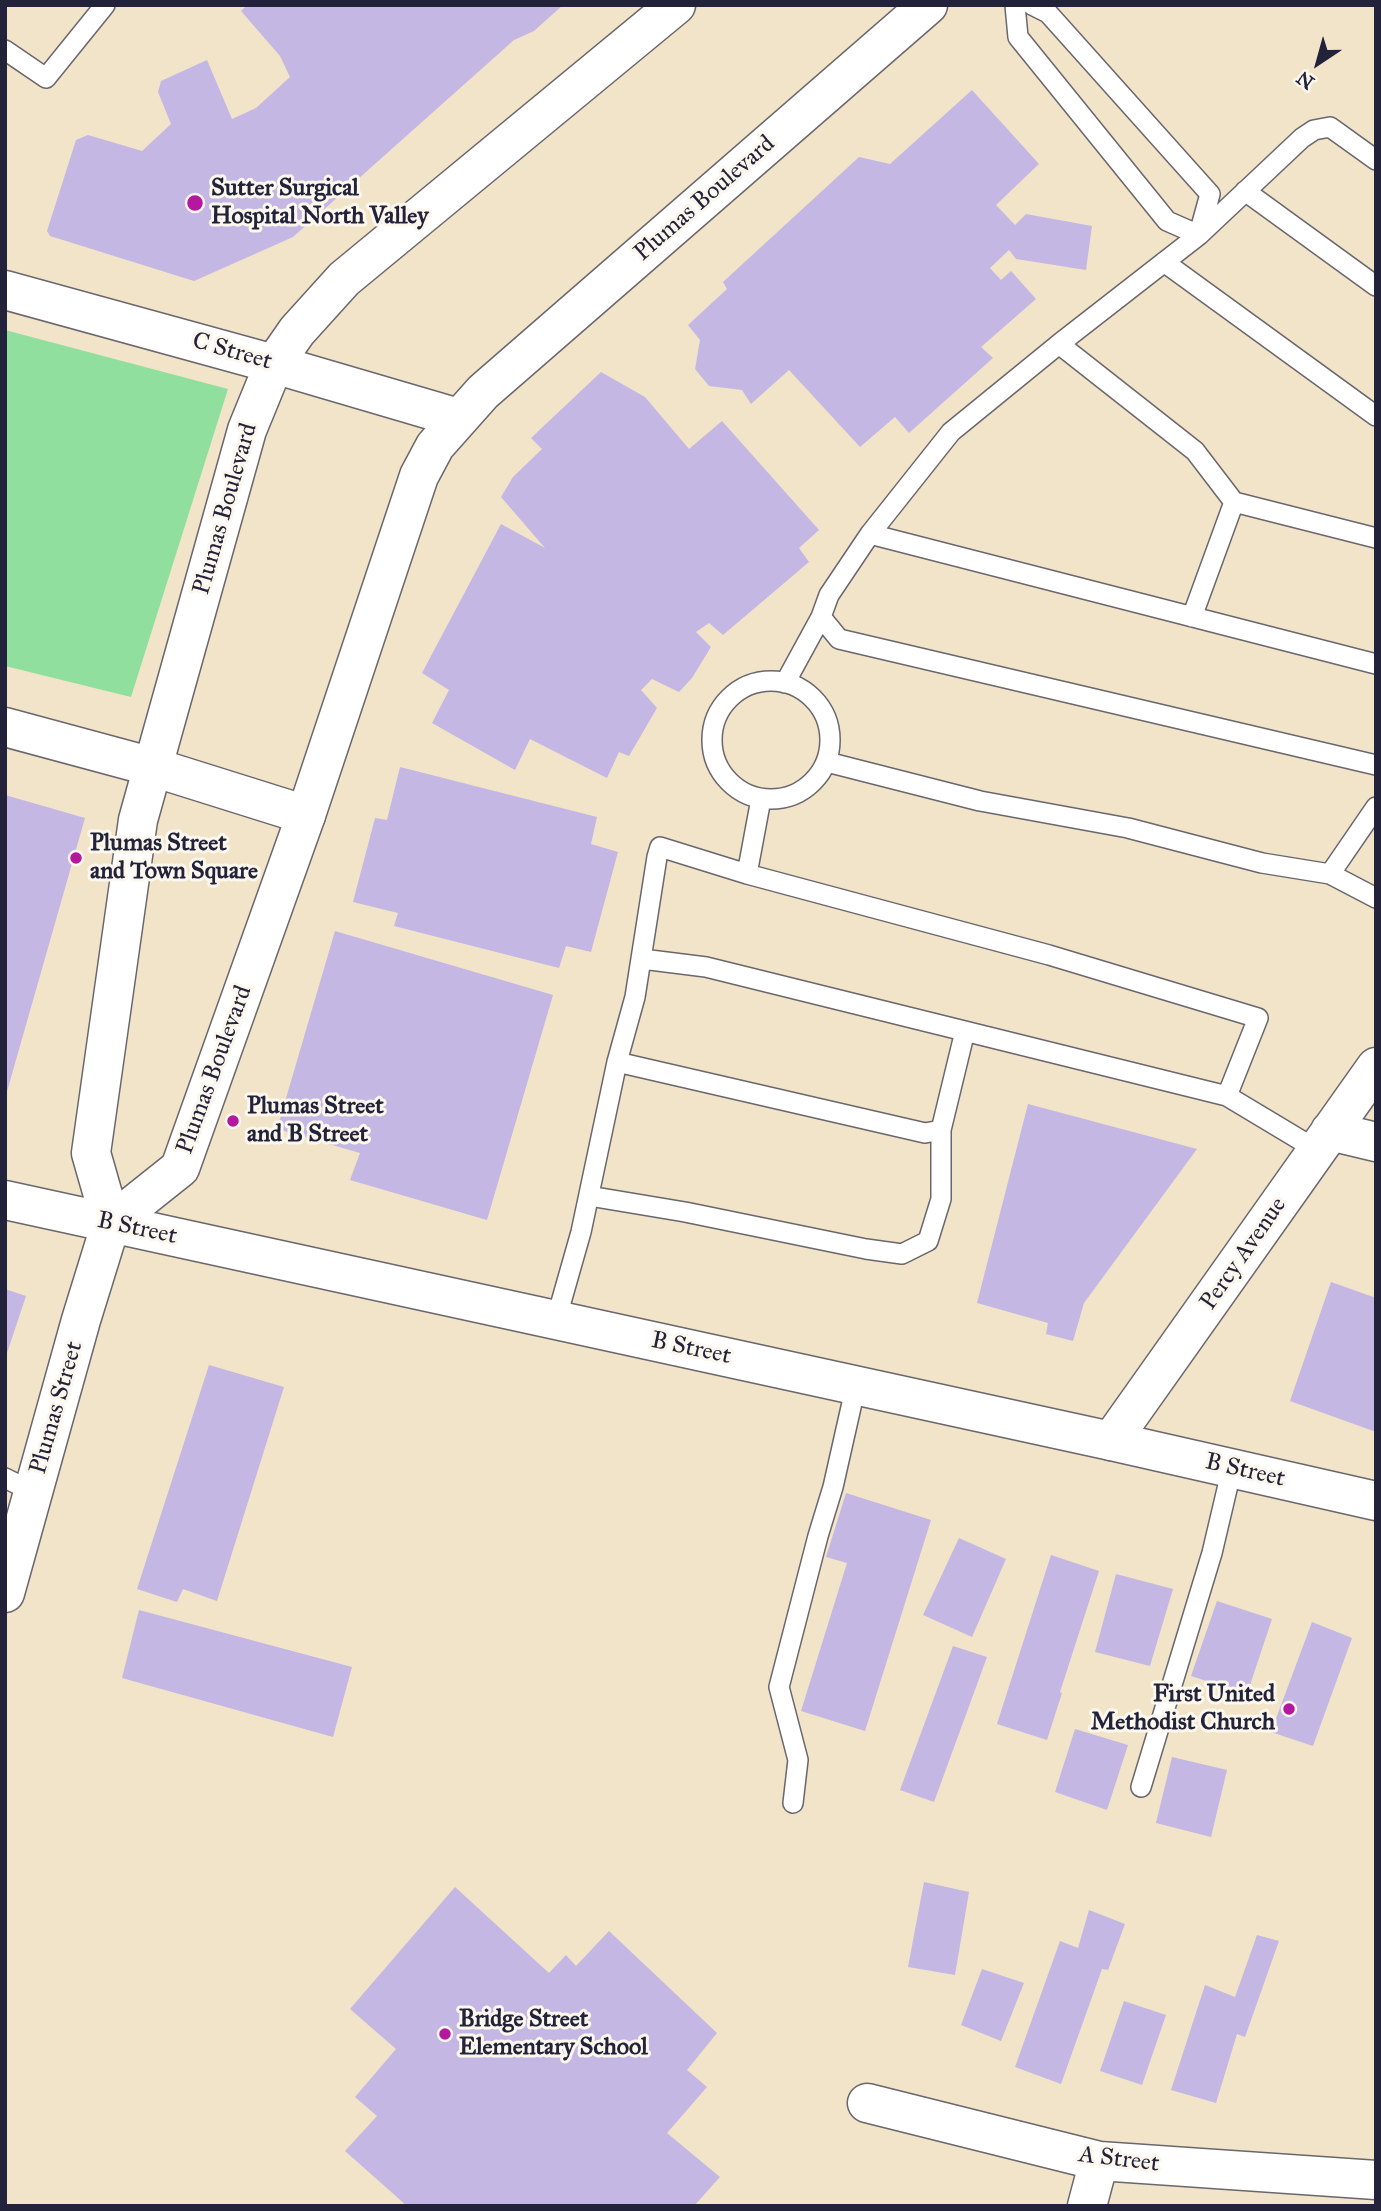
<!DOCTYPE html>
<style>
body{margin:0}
#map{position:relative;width:1381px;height:2211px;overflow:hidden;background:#f1e4c9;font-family:"IM FELL Great Primer",serif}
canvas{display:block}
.frame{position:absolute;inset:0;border:7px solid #22223b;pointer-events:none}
.north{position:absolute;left:1283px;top:28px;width:70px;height:70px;-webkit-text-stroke:5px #fbf7ec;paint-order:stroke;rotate:216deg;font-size:19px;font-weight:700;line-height:28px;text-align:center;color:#22223b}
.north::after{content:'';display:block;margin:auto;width:24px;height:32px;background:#22223b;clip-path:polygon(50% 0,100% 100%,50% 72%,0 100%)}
</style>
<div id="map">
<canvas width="1381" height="2211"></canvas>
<div class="frame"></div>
<div class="north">N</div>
</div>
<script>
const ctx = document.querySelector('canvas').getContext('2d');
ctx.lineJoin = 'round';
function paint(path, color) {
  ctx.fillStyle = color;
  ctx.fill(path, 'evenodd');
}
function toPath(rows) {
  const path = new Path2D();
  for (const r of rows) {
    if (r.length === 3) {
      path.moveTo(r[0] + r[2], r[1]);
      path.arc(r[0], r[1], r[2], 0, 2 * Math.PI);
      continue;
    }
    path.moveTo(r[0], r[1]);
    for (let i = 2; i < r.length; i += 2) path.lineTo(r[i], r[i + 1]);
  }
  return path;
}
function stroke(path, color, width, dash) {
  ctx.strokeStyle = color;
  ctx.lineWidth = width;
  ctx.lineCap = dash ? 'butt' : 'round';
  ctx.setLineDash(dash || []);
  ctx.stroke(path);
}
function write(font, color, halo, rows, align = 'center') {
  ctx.font = font + ' "IM FELL Great Primer",serif';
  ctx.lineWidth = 6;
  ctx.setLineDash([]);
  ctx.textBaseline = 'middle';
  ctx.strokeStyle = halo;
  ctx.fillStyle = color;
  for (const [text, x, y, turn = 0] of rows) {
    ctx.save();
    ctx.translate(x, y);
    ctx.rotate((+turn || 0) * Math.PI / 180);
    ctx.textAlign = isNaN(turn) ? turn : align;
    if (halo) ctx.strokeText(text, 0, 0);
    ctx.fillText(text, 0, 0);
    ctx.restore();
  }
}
const green = toPath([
 [5,330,228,389,131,697,5,666]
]);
const building = toPath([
 [247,5,563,5,534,31,514,40,293,237,194,281,50,236,47,231,76,140,88,135,142,151,171,124,158,92,161,81,207,60,232,119,256,108,290,77,280,56,241,11],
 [972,90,1039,164,996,205,1015,225,1026,214,1092,226,1086,270,1016,259,1009,250,990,268,1001,280,1011,271,1036,299,981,347,993,358,909,433,895,417,860,447,789,370,751,404,742,390,709,386,695,369,700,340,688,325,727,289,723,282,859,157,890,164],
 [601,372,645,397,689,449,722,421,819,530,799,548,809,562,723,635,709,623,696,632,711,647,692,678,679,692,652,679,641,690,657,708,629,756,619,752,607,778,530,739,515,770,432,723,449,690,422,673,501,524,545,548,501,497,513,477,542,449,531,438],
 [400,767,597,817,591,844,618,852,591,952,566,946,559,968,394,926,398,913,353,902,375,818,387,820],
 [5,795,85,818,6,1095,5,1095],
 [335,931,553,995,487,1220,350,1180,360,1153,277,1129],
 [1028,1104,1197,1149,1084,1303,1073,1341,1046,1334,1048,1323,977,1303],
 [1331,1282,1376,1298,1376,1432,1290,1401],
 [5,1289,26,1296,6,1356,5,1355],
 [209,1365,284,1387,217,1601,183,1589,177,1602,137,1589],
 [846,1493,931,1520,865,1731,801,1711,847,1563,826,1557],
 [959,1538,1006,1559,972,1637,923,1615],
 [1051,1555,1099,1571,1060,1692,1062,1693,1047,1740,997,1724],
 [1116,1574,1173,1589,1150,1666,1095,1652],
 [1217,1601,1272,1619,1247,1694,1191,1676],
 [139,1610,352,1667,333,1737,122,1678],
 [1312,1622,1352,1638,1313,1746,1271,1732],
 [953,1646,987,1657,934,1802,900,1790],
 [1075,1729,1128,1745,1107,1810,1055,1792],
 [1172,1757,1227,1770,1211,1837,1156,1823],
 [924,1882,969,1892,955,1975,908,1967],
 [455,1887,549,1973,566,1955,576,1966,609,1931,717,2033,687,2070,707,2087,667,2133,720,2177,694,2206,407,2206,345,2151,377,2116,355,2097,396,2049,350,2009],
 [1089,1910,1125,1924,1108,1970,1102,1969,1061,2084,1015,2067,1060,1941,1078,1948],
 [1257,1935,1279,1941,1245,2037,1237,2034,1216,2103,1171,2090,1205,1985,1235,1997],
 [982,1969,1024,1983,1001,2041,961,2025],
 [1124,2001,1166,2015,1142,2085,1100,2071]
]);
const lane = toPath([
 [1015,5,1018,37,1167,221,1199,235],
 [1032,5,1048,13,1210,194,1199,234],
 [5,50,46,78,105,5],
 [1376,160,1330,127,1314,130,1302,138,1199,235,1059,344,951,432,870,534,829,595,821,617,839,639,1376,765],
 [1245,191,1376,286],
 [1164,262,1376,416],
 [1059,344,1195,451,1234,502,1192,617],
 [1234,502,1376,538],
 [870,534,1376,664],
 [771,740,59],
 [785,683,821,617],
 [827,762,980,801,1128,828,1262,863,1330,874,1376,898],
 [747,874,1049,955,1258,1018,1227,1096,1317,1150],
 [1330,874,1376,807],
 [642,959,706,967,1227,1096],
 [617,1062,925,1133,941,1130,965,1031],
 [589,1196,685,1212,866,1249,902,1254,928,1241,941,1199,941,1130],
 [556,1320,581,1232,617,1062,635,997,657,857,660,847,747,874,761,799],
 [5,1478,33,1492],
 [1141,1787,1212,1553,1232,1468],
 [793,1803,798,1760,779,1687,818,1536,833,1487,856,1385]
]);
const street = toPath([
 [5,290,274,364,458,418],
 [5,727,153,767,306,815],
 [1330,1131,1376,1142],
 [1111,1441,1376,1067],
 [867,2103,1099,2161,1376,2180],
 [1087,2206,1099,2161]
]);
const secondary = toPath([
 [5,1200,1111,1441,1376,1501],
 [111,1223,180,1168,306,815,419,476,435,446,483,392,928,5],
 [111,1223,91,1153,138,820,247,430,274,364,297,331,344,279,676,5],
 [5,1593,81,1320,111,1223]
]);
const markers = [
 [195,203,9,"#b5179e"],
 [76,858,7,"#b5179e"],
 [233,1121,7,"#b5179e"],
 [1289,1709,7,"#b5179e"],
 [445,2034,7,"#b5179e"]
];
const poiNames = [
 ["Sutter Surgical",211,189],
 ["Hospital North Valley",211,217],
 ["Plumas Street",90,844],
 ["and Town Square",90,872],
 ["Plumas Street",247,1107],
 ["and B Street",247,1135],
 ["First United",1275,1695,"right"],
 ["Methodist Church",1275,1723,"right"],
 ["Bridge Street",459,2020],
 ["Elementary School",459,2048]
];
const streetNames = [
 ["Plumas Boulevard",705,199,-41],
 ["C Street",232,352,16],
 ["Plumas Boulevard",226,509,-74],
 ["Plumas Boulevard",215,1070,-70],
 ["B Street",137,1229,12],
 ["Percy Avenue",1244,1254,-55],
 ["B Street",691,1349,12],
 ["Plumas Street",57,1408,-74],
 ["B Street",1245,1471,13],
 ["A Street",1119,2160,7]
];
paint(green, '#91df9e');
paint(building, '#c4b7e4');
stroke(lane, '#6a666d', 22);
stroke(street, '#6a666d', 41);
stroke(secondary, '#6a666d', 41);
stroke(lane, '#fff', 19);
stroke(street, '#fff', 38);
stroke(secondary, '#fff', 38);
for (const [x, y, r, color] of markers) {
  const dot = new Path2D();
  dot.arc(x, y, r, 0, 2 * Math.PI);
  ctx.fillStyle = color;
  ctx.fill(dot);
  stroke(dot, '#fbf7ec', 2.5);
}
write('bold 24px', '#22223b', '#fbf7ec', poiNames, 'left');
write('24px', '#22223b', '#fbf7ec', streetNames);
</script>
